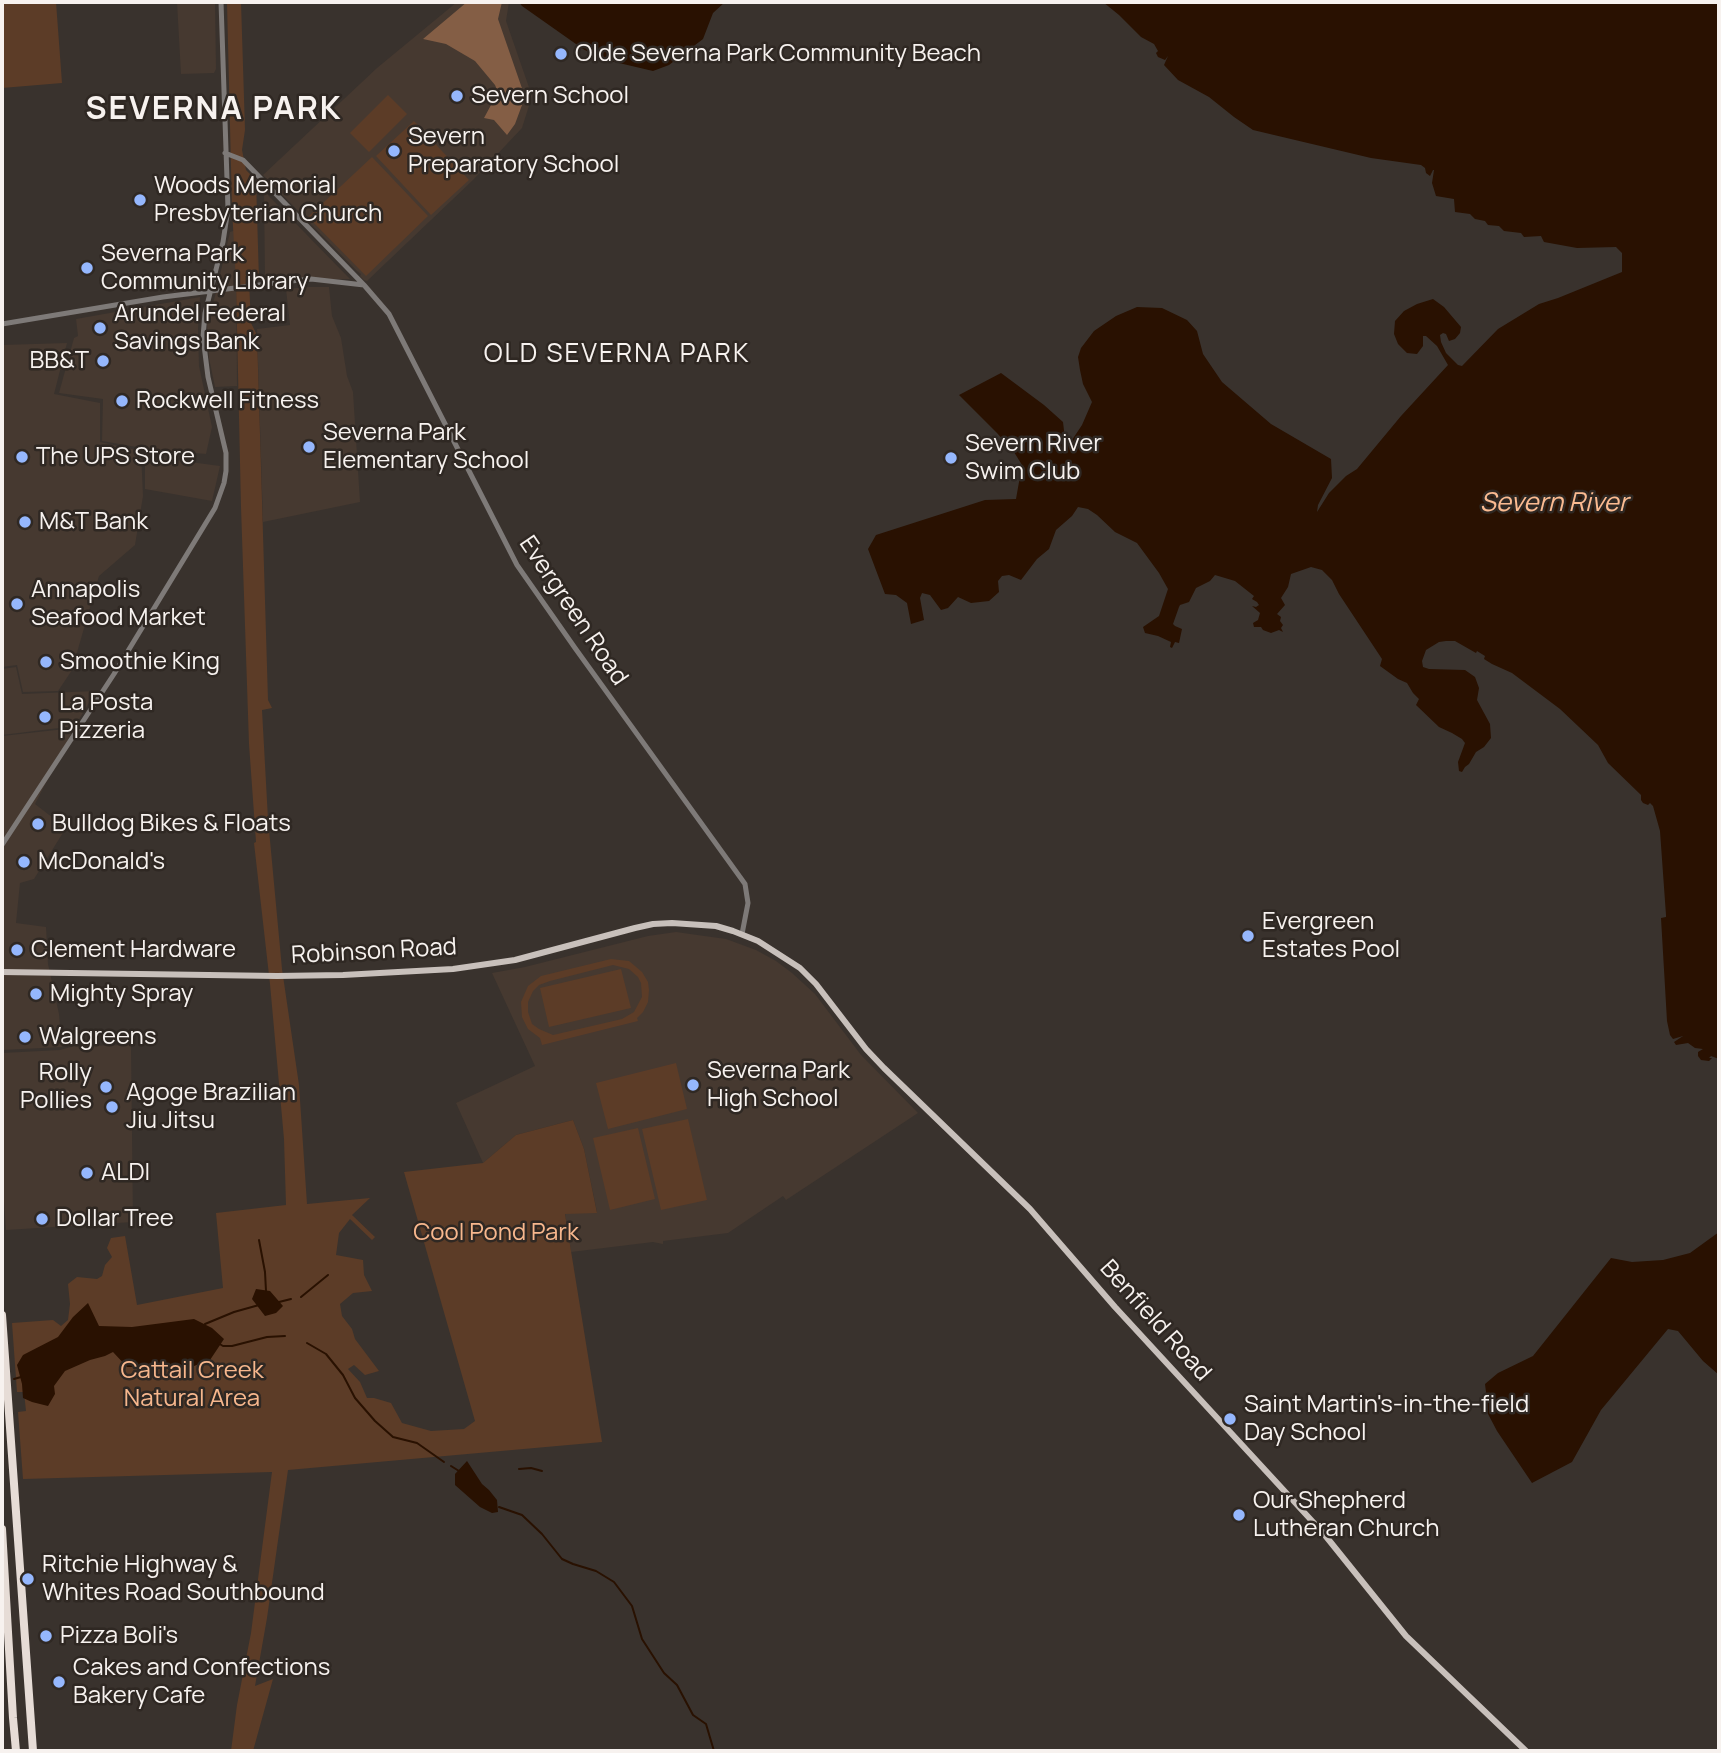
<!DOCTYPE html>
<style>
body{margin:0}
#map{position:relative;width:1721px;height:1753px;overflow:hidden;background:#39322d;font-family:Manrope,sans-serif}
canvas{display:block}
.frame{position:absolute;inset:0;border:4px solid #f7f2ef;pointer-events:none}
</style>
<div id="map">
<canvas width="1721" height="1753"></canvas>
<div class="frame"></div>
</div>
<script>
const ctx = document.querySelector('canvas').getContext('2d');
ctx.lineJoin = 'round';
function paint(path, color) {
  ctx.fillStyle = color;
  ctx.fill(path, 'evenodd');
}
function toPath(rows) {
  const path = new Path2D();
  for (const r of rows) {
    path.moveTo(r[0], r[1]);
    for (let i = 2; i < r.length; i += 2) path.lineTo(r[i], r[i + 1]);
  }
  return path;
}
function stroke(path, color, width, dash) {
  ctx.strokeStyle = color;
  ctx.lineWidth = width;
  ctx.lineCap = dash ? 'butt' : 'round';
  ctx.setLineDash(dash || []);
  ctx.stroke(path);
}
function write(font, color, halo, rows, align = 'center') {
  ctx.font = font + ' Manrope,sans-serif';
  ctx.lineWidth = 5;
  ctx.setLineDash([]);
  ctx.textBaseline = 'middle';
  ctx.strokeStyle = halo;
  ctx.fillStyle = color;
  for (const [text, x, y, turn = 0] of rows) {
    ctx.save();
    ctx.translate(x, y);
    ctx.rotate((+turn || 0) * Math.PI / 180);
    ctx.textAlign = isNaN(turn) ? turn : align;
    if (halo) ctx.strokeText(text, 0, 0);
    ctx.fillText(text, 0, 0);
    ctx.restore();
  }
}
const built = toPath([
 [177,2,215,2,216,69,214,73,181,74],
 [457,2,509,2,506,21,532,96,522,128,473,180,367,281,364,280,360,276,361,274,357,271,263,175,377,68],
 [264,191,350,279,265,281],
 [236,230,237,386,215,387,209,358,207,323,215,296,230,232],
 [309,287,329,287,332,316,341,338,347,376,353,392,360,502,263,522,257,329,290,325,286,289],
 [200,297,198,329,199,366,212,427,206,454,148,449,102,441,103,399,59,393,74,338,78,336,76,319],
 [67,343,54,394,100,403,100,442,141,451,143,496,135,545,99,576,72,670,58,691,23,692,17,665,2,667,2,345],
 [145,456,220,466,212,501,145,489],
 [16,667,22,694,96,691,75,726,2,735,2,669],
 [74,728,35,804,66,828,34,879,20,883,16,923,46,927,48,964,59,1014,62,1047,2,1050,2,736],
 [676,932,726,939,756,950,776,961,792,973,815,994,861,1055,918,1113,786,1200,783,1196,728,1233,663,1241,663,1244,653,1242,571,1252,565,1213,597,1212,584,1149,573,1120,516,1135,483,1163,456,1103,535,1066,492,973,525,967,648,936],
 [131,1045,133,1222,6,1230,2,1175,2,1053,60,1050,74,1046]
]);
const green = toPath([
 [2,2,56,2,62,83,2,88],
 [227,2,241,2,245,130,242,150,246,170,256,180,259,280,249,281,251,323,257,335,268,700,272,708,262,710,268,819,282,969,299,1085,307,1204,370,1198,352,1215,375,1237,372,1240,350,1219,339,1233,336,1255,363,1260,364,1275,372,1291,353,1293,340,1304,342,1316,352,1329,355,1339,379,1371,365,1375,354,1365,348,1369,360,1382,367,1398,374,1398,391,1403,402,1423,431,1431,464,1429,475,1421,404,1172,483,1163,516,1135,573,1120,584,1149,597,1213,565,1214,602,1442,288,1470,267,1618,255,1686,273,1679,253,1751,231,1751,237,1705,251,1633,272,1472,23,1479,18,1412,26,1411,24,1392,17,1392,12,1323,53,1320,61,1326,68,1320,70,1304,68,1284,77,1277,97,1279,102,1276,105,1265,112,1257,107,1248,111,1238,125,1236,137,1305,223,1288,216,1213,286,1205,284,1139,270,984,254,843,256,842,249,744,241,507,236,282,232,208],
 [388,95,407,114,369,152,350,133],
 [414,121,469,180,431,215,376,156],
 [372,157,428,216,366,276,308,217],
 [611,959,629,961,642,972,648,982,649,990,648,1002,643,1012,637,1018,638,1021,542,1045,540,1038,528,1029,522,1017,521,1002,528,986,541,976],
 [613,965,629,969,638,977,641,983,642,997,634,1012,622,1019,553,1035,539,1029,532,1024,528,1012,528,1002,533,991,539,985,550,981],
 [621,969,631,1008,549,1027,540,988],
 [676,1063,687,1109,608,1129,596,1083],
 [688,1119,707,1200,661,1210,642,1129],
 [638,1128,655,1199,610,1210,593,1138]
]);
const forest = toPath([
 [467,2,502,2,498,19,525,97,515,124,507,135,494,120,484,118,491,105,500,97,495,85,475,61,446,44,423,39]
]);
const water = toPath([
 [519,2,725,2,713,13,703,39,669,65,653,71,602,59,583,49,522,6],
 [1103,2,1719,2,1719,1059,1711,1056,1709,1058,1712,1058,1709,1061,1701,1060,1698,1056,1698,1052,1703,1049,1695,1048,1688,1043,1676,1045,1674,1042,1683,1036,1673,1039,1670,1035,1667,1021,1661,918,1666,917,1666,915,1660,831,1653,806,1650,803,1648,805,1643,803,1641,800,1641,795,1608,763,1598,745,1560,709,1512,673,1492,664,1484,659,1485,656,1477,651,1476,653,1455,641,1446,641,1439,642,1426,650,1422,661,1423,667,1429,669,1465,670,1475,677,1479,688,1477,700,1490,724,1491,738,1484,747,1476,752,1469,764,1465,767,1462,772,1459,771,1458,762,1465,743,1462,739,1452,733,1439,727,1416,705,1419,699,1413,693,1407,683,1398,679,1380,666,1382,659,1339,594,1332,580,1322,570,1311,567,1291,574,1288,587,1281,598,1285,605,1277,614,1281,617,1280,621,1283,625,1281,628,1283,632,1279,630,1271,633,1263,630,1261,627,1254,627,1253,623,1258,620,1260,613,1252,606,1256,607,1259,605,1257,602,1252,599,1254,596,1235,581,1215,575,1210,581,1196,588,1189,602,1180,605,1179,607,1173,624,1175,626,1182,629,1179,643,1175,642,1172,648,1170,647,1171,642,1158,636,1145,633,1143,627,1159,616,1168,589,1159,573,1137,543,1115,532,1097,515,1088,509,1078,507,1072,516,1056,530,1049,549,1037,559,1021,580,1009,575,1002,576,998,581,999,592,989,601,971,603,958,597,948,608,941,610,930,595,922,593,920,598,924,620,911,624,907,603,896,595,885,594,868,549,876,535,985,500,1016,499,1022,465,1014,452,997,433,959,395,1001,373,1044,405,1063,422,1065,439,1070,443,1082,425,1092,402,1083,384,1080,370,1078,357,1081,348,1094,331,1116,316,1137,307,1162,308,1187,320,1197,331,1203,354,1222,382,1271,424,1331,459,1332,478,1318,505,1317,512,1329,493,1346,476,1357,469,1401,416,1448,365,1437,346,1426,336,1423,336,1423,346,1417,354,1407,353,1398,344,1394,334,1395,321,1404,311,1417,304,1433,299,1444,307,1461,327,1460,333,1455,339,1449,341,1446,334,1443,333,1440,335,1441,342,1446,353,1458,365,1462,366,1498,329,1539,304,1558,298,1622,272,1622,253,1616,247,1577,248,1544,242,1541,236,1524,237,1521,233,1504,231,1499,226,1488,225,1485,221,1475,219,1470,214,1455,212,1454,199,1436,196,1432,183,1434,170,1433,170,1430,176,1426,173,1425,168,1421,165,1371,158,1253,130,1234,117,1209,97,1178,80,1164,65,1168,56,1165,60,1158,57,1156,53,1158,51,1154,44,1141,37,1119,15],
 [1719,1232,1719,1375,1703,1361,1678,1331,1668,1329,1601,1410,1572,1462,1532,1483,1497,1431,1487,1412,1488,1400,1485,1400,1485,1398,1486,1392,1485,1384,1498,1373,1533,1356,1611,1258,1632,1262,1663,1260,1690,1253],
 [256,1289,270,1291,283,1306,276,1313,265,1316,252,1299],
 [88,1303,99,1326,132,1327,194,1319,212,1328,224,1339,210,1360,194,1366,179,1367,163,1365,147,1367,127,1367,113,1352,105,1356,90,1360,65,1371,54,1386,55,1394,48,1406,32,1402,23,1398,22,1384,17,1365,23,1355,58,1337,73,1317],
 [467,1461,482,1484,489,1490,497,1500,498,1512,492,1513,480,1507,455,1485,455,1474]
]);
const stream = toPath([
 [259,1240,265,1272,266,1291],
 [301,1297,328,1275],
 [279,1302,291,1299],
 [205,1324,234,1312,259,1305],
 [218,1343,223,1346,232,1346,267,1337,285,1336],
 [307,1343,326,1354,343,1375,355,1398,375,1421,393,1437,417,1443,444,1462],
 [14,1379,21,1377],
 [451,1466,459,1471],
 [519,1469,531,1468,542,1471],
 [499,1507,522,1515,542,1534,562,1559,573,1564,596,1571,614,1582,632,1606,642,1639,664,1673,677,1685,693,1715,706,1724,714,1751]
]);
const minor = toPath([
 [225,153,243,160,364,285,389,314,517,565,575,648,740,877,745,884,748,903,742,934],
 [2,324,163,297,291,281,311,279,364,285],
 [2,845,114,674,215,508,224,483,226,471,226,453,208,377,203,337,205,313,223,242,228,209,221,2]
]);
const major = toPath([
 [2,972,277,976,343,975,453,969,515,960,635,928,653,924,672,923,716,926,733,931,758,941,800,968,816,984,866,1049,884,1068,1030,1209,1115,1307,1324,1534,1406,1636,1526,1751]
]);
const highway = toPath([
 [2,1315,33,1751],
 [2,1529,13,1718,16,1751]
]);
const markers = [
 [561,54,7,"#95b7fd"],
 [457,96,7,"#95b7fd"],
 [394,151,7,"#95b7fd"],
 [140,200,7,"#95b7fd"],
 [87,268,7,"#95b7fd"],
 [100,328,7,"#95b7fd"],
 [103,361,7,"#95b7fd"],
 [122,401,7,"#95b7fd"],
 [309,447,7,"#95b7fd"],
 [22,457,7,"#95b7fd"],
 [951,458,7,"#95b7fd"],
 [25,522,7,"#95b7fd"],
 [17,604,7,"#95b7fd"],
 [46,662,7,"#95b7fd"],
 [45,717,7,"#95b7fd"],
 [38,824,7,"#95b7fd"],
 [24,862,7,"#95b7fd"],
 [1248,936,7,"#95b7fd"],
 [17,950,7,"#95b7fd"],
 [36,994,7,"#95b7fd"],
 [25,1037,7,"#95b7fd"],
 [693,1085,7,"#95b7fd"],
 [106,1087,7,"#95b7fd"],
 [112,1107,7,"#95b7fd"],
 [87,1173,7,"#95b7fd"],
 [42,1219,7,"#95b7fd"],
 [1230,1419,7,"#95b7fd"],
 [1239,1515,7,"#95b7fd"],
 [28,1579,7,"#95b7fd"],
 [46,1636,7,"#95b7fd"],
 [59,1682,7,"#95b7fd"]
];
const poiNames = [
 ["Olde Severna Park Community Beach",575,54],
 ["Severn School",471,96],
 ["Severn",408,137],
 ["Preparatory School",408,165],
 ["Woods Memorial",154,186],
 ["Presbyterian Church",154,214],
 ["Severna Park",101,254],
 ["Community Library",101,282],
 ["Arundel Federal",114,314],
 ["Savings Bank",114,342],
 ["BB&T",89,361,"right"],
 ["Rockwell Fitness",136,401],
 ["Severna Park",323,433],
 ["Elementary School",323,461],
 ["Severn River",965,444],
 ["Swim Club",965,472],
 ["The UPS Store",36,457],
 ["M&T Bank",39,522],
 ["Annapolis",31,590],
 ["Seafood Market",31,618],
 ["Smoothie King",60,662],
 ["La Posta",59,703],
 ["Pizzeria",59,731],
 ["Bulldog Bikes & Floats",52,824],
 ["McDonald's",38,862],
 ["Evergreen",1262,922],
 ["Estates Pool",1262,950],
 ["Clement Hardware",31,950],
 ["Mighty Spray",50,994],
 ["Walgreens",39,1037],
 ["Severna Park",707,1071],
 ["High School",707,1099],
 ["Rolly",92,1073,"right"],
 ["Pollies",92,1101,"right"],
 ["Agoge Brazilian",126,1093],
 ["Jiu Jitsu",126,1121],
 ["ALDI",101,1173],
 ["Dollar Tree",56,1219],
 ["Saint Martin's-in-the-field",1244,1405],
 ["Day School",1244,1433],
 ["Our Shepherd",1253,1501],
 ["Lutheran Church",1253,1529],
 ["Ritchie Highway &",42,1565],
 ["Whites Road Southbound",42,1593],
 ["Pizza Boli's",60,1636],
 ["Cakes and Confections",73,1668],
 ["Bakery Cafe",73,1696]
];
const streetNames = [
 ["Evergreen Road",573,611,56],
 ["Robinson Road",374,952,-3],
 ["Benfield Road",1155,1321,48]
];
const parkNames = [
 ["Cool Pond Park",496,1233],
 ["Cattail Creek",192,1371],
 ["Natural Area",192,1399]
];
const neighbourhoodNames = [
 ["OLD SEVERNA PARK",617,355]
];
const waterNames = [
 ["Severn River",1554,504]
];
const districtNames = [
 ["SEVERNA PARK",214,110]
];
paint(built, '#463930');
paint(green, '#5c3c27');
paint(forest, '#845e45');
paint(water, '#291101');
stroke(stream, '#291101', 2);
stroke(minor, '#7e7a78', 5);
stroke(major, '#c8c0bb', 6);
stroke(highway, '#e6dcd6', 8);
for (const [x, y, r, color] of markers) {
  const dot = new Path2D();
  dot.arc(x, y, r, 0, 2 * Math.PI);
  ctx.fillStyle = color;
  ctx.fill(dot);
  stroke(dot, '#2f2823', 2.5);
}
write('24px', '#f7f2ef', '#2f2823', poiNames, 'left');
write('24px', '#f7f2ef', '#2f2823', streetNames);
write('24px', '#f7b78d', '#2f2823', parkNames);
ctx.letterSpacing = '2px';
write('26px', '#f7f2ef', '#2f2823', neighbourhoodNames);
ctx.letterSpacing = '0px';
write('italic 26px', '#fbbb91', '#2f2823', waterNames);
ctx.letterSpacing = '2px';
write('bold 32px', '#f7f2ef', '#2f2823', districtNames);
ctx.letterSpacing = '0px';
</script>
